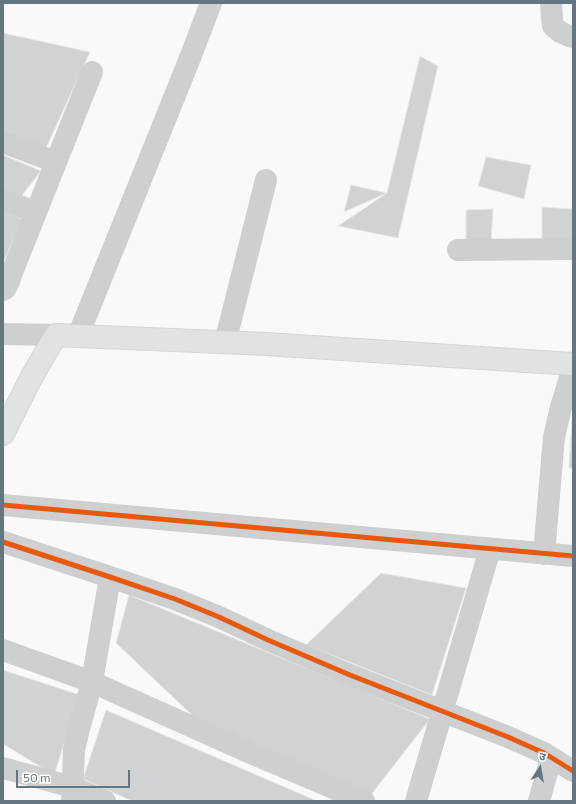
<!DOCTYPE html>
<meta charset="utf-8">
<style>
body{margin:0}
#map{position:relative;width:576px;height:804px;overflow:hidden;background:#f9f9f9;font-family:Commissioner,"Noto Sans Devanagari",sans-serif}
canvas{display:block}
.frame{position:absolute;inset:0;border:4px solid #657683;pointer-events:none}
.north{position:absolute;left:520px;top:748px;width:40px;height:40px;-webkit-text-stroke:3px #fff;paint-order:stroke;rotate:12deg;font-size:11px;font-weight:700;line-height:16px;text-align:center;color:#657683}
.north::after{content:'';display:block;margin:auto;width:14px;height:18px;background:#657683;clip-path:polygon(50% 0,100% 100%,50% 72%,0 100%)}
.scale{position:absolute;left:16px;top:770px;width:114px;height:18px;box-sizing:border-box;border:2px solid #657683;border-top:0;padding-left:5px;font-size:12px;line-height:14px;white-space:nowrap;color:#657683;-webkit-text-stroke:3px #fff;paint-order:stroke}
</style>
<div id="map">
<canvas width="576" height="804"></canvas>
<div class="frame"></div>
<div class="north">उ</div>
<div class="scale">50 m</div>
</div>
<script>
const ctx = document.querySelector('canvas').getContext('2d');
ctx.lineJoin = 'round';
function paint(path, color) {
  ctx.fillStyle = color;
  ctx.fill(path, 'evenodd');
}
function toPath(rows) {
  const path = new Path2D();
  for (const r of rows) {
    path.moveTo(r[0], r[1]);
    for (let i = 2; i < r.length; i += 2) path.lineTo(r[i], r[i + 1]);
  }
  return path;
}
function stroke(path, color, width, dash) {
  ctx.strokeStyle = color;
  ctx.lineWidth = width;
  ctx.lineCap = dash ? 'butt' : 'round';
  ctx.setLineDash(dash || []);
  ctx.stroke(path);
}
const building = toPath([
 [3,33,90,52,46,148,3,131,3,33],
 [420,56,438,66,398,238,338,226,387,193,420,56],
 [3,155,41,171,20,198,3,189,3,155],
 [486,157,531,165,524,199,478,186,486,157],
 [351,185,387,193,344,212,351,185],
 [542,207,573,209,573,241,542,239,542,207],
 [493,209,491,242,466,240,466,210,493,209],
 [3,211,23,219,3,263,3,211],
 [573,405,573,468,569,468,573,405],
 [381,573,466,588,432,695,306,645,381,573],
 [129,595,430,719,370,796,215,737,116,643,129,595],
 [3,670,80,695,54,775,3,744,3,670],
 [106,710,317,801,132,801,83,779,106,710]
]);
const minor = toPath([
 [551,3,552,19,553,26,560,32,569,36,573,37],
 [3,142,56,162],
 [3,200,36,212],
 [458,250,573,249],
 [3,290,5,289,9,282,11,275,92,72],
 [3,334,56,335],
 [78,336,190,58,211,3],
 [225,343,266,180],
 [3,505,573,556],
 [3,542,110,577,175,599,219,617,268,640,350,675,508,737,544,753,573,771],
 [544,554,554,437,561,407,573,368],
 [3,650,92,682,246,751,364,801],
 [3,768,72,787,105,801],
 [72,801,74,750,79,729,92,682,110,577],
 [416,801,490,549],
 [539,801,551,758]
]);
const major = toPath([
 [3,434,31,378,56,335,266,344,573,364]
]);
const cycleway = toPath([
 [3,505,573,556],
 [3,542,110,577,175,599,219,617,268,640,350,675,508,737,544,753,573,771]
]);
paint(building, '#d0d2d3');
stroke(building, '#e8e8e8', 1);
stroke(major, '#d5d6d7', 24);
stroke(minor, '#cecfd0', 22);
stroke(major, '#e1e2e2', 22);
stroke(cycleway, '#e8590c', 5);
</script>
